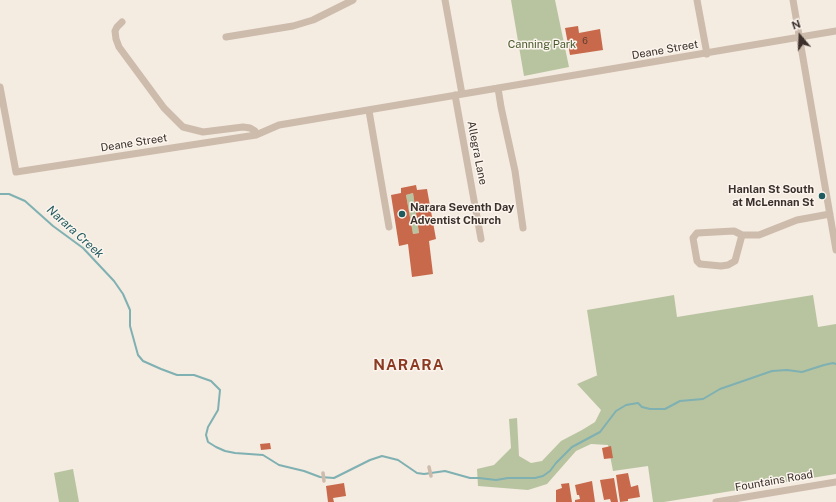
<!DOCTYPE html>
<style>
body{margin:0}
#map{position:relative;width:836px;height:502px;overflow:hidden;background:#f4ebe1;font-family:"Public Sans",sans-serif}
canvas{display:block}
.north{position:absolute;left:780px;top:16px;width:40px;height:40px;-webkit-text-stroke:3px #fbf5ee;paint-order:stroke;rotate:341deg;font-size:11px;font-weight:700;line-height:16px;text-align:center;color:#3b302b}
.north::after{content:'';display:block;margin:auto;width:14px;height:18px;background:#3b302b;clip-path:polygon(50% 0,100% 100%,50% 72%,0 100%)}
</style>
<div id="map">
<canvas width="836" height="502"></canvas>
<div class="north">N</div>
</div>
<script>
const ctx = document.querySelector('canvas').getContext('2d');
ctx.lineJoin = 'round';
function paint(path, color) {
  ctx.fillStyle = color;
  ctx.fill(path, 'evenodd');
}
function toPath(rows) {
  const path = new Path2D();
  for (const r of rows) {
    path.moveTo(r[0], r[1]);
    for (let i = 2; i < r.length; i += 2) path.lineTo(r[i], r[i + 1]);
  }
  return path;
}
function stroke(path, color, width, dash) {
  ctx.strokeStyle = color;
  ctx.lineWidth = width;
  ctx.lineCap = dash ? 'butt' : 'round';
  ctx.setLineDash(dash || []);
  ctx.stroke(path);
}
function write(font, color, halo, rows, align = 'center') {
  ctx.font = font + ' "Public Sans",sans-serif';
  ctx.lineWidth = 3;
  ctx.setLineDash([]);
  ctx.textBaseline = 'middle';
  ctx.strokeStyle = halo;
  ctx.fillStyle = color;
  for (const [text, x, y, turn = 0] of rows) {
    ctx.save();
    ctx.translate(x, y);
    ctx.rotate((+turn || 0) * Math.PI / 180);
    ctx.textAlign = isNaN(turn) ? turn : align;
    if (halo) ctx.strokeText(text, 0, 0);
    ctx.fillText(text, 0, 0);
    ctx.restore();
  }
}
const green = toPath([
 [511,0,555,0,569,67,524,76],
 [413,193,419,233,413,234,406,195],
 [674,295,677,317,813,295,818,327,836,324,836,474,664,502,653,502,648,466,613,471,608,445,591,444,576,451,547,484,528,490,478,486,477,469,494,465,511,448,509,419,517,418,519,456,531,463,542,461,561,441,582,430,595,422,601,410,577,384,598,375,597,375,587,310],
 [73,469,79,502,59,502,54,473]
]);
const stream = toPath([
 [0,194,9,194,25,201,53,226,83,248,114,281,123,294,130,310,130,326,138,355,143,361,161,369,177,375,194,375,211,381,220,390,218,410,208,427,206,435,208,442,216,447,225,451,235,453,263,455,279,465,304,471,320,477,334,478,370,460,382,456,398,460,417,473,424,474,445,471,470,478,479,478,496,480,508,478,535,478,543,476,550,471,556,463,572,447,600,432,616,411,626,405,638,403,642,407,650,409,665,409,680,401,703,399,720,389,772,371,787,370,802,372,824,365,833,363,836,364]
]);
const building = toPath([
 [578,26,579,33,600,29,603,50,570,55,565,28],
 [416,185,417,190,427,189,436,239,429,241,433,274,412,277,408,244,399,246,391,195,401,193,401,188],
 [413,193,419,233,413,234,406,195],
 [270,443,271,449,261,450,260,444],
 [611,446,613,458,604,459,602,448],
 [628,473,631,487,638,485,640,497,628,499,628,501,620,502,616,475],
 [614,478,618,502,611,502,610,499,604,500,600,480],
 [592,481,595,502,575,502,575,500,580,499,579,495,577,495,575,485],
 [344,483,346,496,333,498,334,502,328,502,326,486],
 [569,483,572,502,556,502,556,490,562,488,561,484]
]);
const lane = toPath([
 [429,467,431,476],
 [323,473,324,481]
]);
const street = toPath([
 [445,0,462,94],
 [697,0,707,54],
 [793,0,836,250],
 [122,22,117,27,115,31,116,39,119,47,164,108,183,127,203,132,243,127,250,128,255,131,256,135],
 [226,37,293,26,313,20,353,0],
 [0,87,16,172,256,135,279,125,836,31],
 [498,88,501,107,515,171,523,228],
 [455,95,481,239],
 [369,111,389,227],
 [742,235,735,261,728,265,721,266,700,264,697,261,693,238,697,233,734,231,742,235,759,235,797,220,830,214],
 [716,502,836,482]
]);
const markers = [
 [822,196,4,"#1f5a5e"],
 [402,214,4,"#1f5a5e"]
];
const numberNames = [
 ["6",585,41]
];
const parkNames = [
 ["Canning Park",542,45]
];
const streetNames = [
 ["Deane Street",665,50,-10],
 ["Deane Street",134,143,-9],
 ["Allegra Lane",477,153,79],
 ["Fountains Road",774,481,-10]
];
const poiNames = [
 ["Hanlan St South",814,190],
 ["at McLennan St",814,203],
 ["Narara Seventh Day",410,208,"left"],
 ["Adventist Church",410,221,"left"]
];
const waterNames = [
 ["Narara Creek",75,232,42]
];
const districtNames = [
 ["NARARA",409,365]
];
paint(green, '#b8c4a0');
stroke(stream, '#7fb0b2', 2);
paint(building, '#c8694b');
stroke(lane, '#cdbbac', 3.5);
stroke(street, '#cdbbac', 7);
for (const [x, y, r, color] of markers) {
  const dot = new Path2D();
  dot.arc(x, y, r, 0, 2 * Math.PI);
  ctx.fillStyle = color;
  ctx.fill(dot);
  stroke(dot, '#fbf5ee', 1.5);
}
write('9px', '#5e3e33', null, numberNames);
write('11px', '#4a5a2e', '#fbf5ee', parkNames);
write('11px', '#3b302b', '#fbf5ee', streetNames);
write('bold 11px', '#3b302b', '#fbf5ee', poiNames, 'right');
write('italic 12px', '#1f5a5e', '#fbf5ee', waterNames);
ctx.letterSpacing = '1px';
write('bold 15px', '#8c3b22', '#fbf5ee', districtNames);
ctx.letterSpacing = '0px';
</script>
